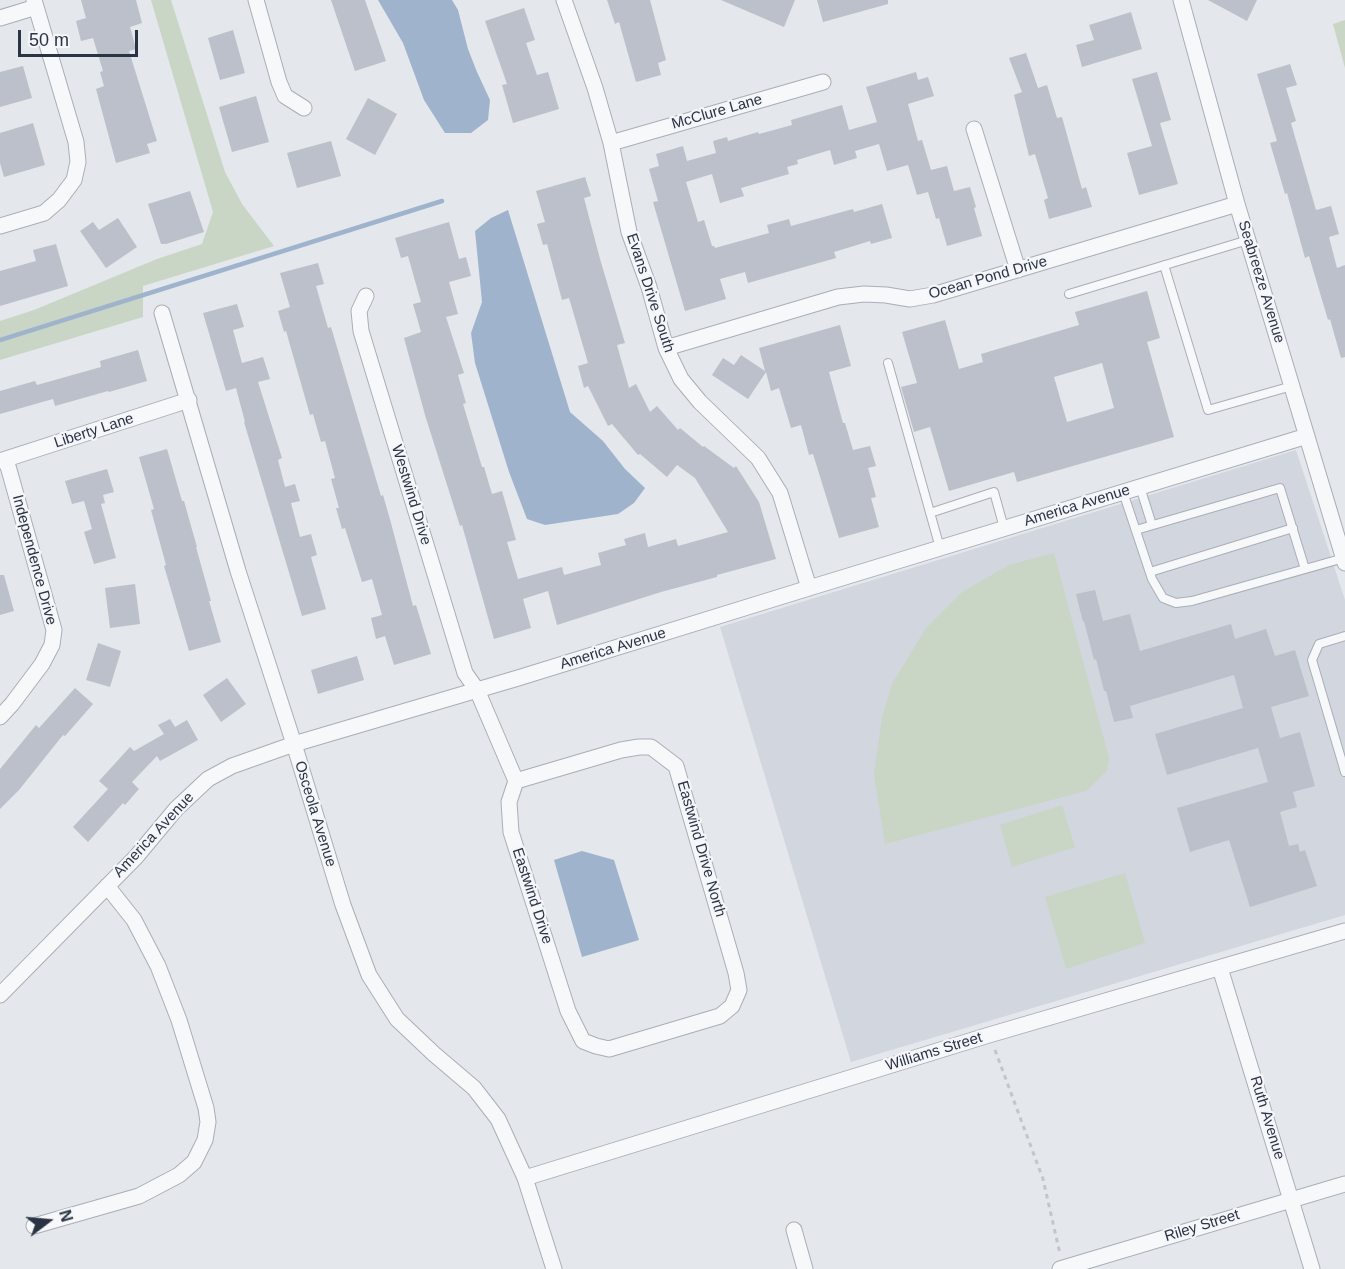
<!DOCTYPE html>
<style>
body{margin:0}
#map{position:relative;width:1345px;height:1269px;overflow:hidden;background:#e4e7ec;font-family:Helvetica,sans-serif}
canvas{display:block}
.north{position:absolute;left:18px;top:1191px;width:60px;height:60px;-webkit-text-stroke:4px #f4f6f9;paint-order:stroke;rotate:74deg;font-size:16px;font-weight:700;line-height:24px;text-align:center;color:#2b3445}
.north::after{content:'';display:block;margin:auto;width:21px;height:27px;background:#2b3445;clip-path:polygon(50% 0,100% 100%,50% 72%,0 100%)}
.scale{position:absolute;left:18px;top:30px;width:120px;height:27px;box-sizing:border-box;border:3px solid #2b3445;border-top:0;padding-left:8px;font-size:18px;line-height:21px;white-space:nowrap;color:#2b3445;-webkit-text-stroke:4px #f4f6f9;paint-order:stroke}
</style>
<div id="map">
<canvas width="1345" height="1269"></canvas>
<div class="north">N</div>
<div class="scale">50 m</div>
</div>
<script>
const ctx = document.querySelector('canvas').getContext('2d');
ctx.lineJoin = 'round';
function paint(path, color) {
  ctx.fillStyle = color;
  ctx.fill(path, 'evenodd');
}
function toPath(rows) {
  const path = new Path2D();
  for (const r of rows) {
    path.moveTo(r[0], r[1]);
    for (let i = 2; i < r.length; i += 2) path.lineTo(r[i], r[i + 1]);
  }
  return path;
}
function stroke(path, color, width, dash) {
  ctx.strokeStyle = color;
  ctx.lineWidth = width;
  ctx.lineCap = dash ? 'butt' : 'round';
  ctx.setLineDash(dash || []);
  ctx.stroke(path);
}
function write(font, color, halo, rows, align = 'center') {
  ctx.font = font + ' Helvetica,sans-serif';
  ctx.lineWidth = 4.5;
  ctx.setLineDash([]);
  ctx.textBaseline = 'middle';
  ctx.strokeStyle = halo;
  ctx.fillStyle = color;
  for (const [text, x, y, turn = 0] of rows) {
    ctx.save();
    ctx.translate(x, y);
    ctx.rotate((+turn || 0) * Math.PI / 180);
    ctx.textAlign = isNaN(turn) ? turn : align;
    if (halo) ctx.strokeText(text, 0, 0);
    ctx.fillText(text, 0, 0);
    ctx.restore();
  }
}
const built = toPath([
 [1296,450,1345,600,1345,915,851,1062,720,627]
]);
const green = toPath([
 [151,0,171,0,225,172,242,204,274,246,143,286,143,317,0,360,0,321,34,310,157,259,202,244,213,212],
 [1345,20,1345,68,1333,24],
 [1054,553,1109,758,1107,771,1086,791,885,844,874,774,882,718,892,684,926,628,962,592,1009,565],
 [1062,805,1075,847,1012,867,1000,825],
 [1125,873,1145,943,1066,969,1045,897]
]);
const water = toPath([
 [378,0,452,0,458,10,468,49,477,72,490,100,488,120,471,133,445,133,424,100,403,43],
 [508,210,570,412,603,441,625,469,645,488,634,503,618,514,545,525,527,519,509,472,475,363,471,333,482,302,475,231,491,218],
 [582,851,614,860,639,940,582,957,554,860]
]);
const stream = toPath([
 [0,340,442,201]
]);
const building = toPath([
 [81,0,136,0,142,23,130,27,136,49,129,51,157,141,147,144,150,153,116,163,96,89,104,86,100,72,103,71,93,38,81,41,76,21,86,18],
 [331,0,365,0,386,61,355,71],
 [607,0,650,0,666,60,658,63,661,75,636,82,619,22,615,24],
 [721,0,795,0,784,27],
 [817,0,888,0,888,4,823,22],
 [1208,0,1257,0,1247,21],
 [524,8,535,40,526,43,537,75,548,72,559,109,513,123,502,85,507,84,485,21],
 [1131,12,1142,49,1082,67,1076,45,1094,40,1089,25],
 [233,30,245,73,220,80,208,38],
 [1026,53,1038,88,1047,85,1057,118,1062,117,1082,189,1086,187,1092,207,1049,219,1044,200,1048,198,1035,154,1029,156,1014,95,1022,92,1009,58],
 [1290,64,1297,85,1286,88,1296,121,1291,123,1316,210,1331,206,1339,234,1329,237,1337,268,1345,265,1345,357,1341,358,1330,319,1328,320,1309,256,1305,258,1287,193,1285,194,1270,143,1277,141,1257,74],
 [23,66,32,98,0,107,0,72],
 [916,72,918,80,928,77,934,96,908,104,918,141,922,140,931,170,947,166,954,191,970,187,976,207,974,208,982,236,947,246,939,218,936,219,928,192,917,195,908,165,887,171,879,144,855,151,857,158,834,165,830,150,797,160,798,164,787,167,789,174,741,188,744,196,720,203,712,174,686,182,698,222,704,220,712,246,714,246,715,248,769,233,767,225,789,219,791,226,853,209,854,212,882,204,892,238,871,244,870,241,834,252,836,258,748,283,745,272,720,279,726,299,685,311,653,202,658,201,649,169,659,166,656,154,683,146,687,161,716,153,713,141,727,137,728,141,758,132,759,134,792,125,791,120,842,105,849,130,877,122,866,87],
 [1157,72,1171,120,1160,123,1178,184,1139,195,1127,153,1152,146,1132,79],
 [256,96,269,142,232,152,219,107],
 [368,98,397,114,375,155,346,139],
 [33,123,45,165,4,177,0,163,0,133],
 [331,141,341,176,297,188,287,153],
 [585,177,591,196,584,198,600,259,625,343,617,345,629,388,636,384,650,412,657,406,678,430,680,428,703,447,704,446,734,468,736,466,759,502,776,559,717,575,717,577,661,592,557,625,548,591,523,599,531,628,494,639,462,525,460,526,425,415,404,338,421,332,413,304,421,302,408,256,401,258,395,238,449,222,459,259,466,257,471,276,449,282,458,314,446,317,464,373,458,375,466,403,463,404,482,467,484,467,492,494,502,491,516,540,507,542,518,579,562,567,564,575,601,565,598,553,626,545,624,539,645,533,648,547,676,539,678,546,728,532,695,478,677,465,667,477,640,454,638,455,612,424,608,426,588,386,584,388,578,366,588,363,569,298,562,300,547,244,543,245,537,224,545,222,536,191],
 [190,191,204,232,166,244,161,244,148,204],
 [118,218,137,247,106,268,80,231,93,222,99,230],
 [56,244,68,286,0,306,0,271,36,261,33,250],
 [318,263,324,284,316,286,328,328,331,327,381,496,383,495,391,523,413,606,416,605,431,654,394,665,385,636,376,639,371,618,382,615,372,579,362,582,345,528,342,529,336,508,339,508,331,479,335,478,325,441,321,442,313,414,310,415,286,331,284,332,278,311,290,307,280,273],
 [1147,291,1160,338,1147,342,1174,437,1017,482,1014,472,949,491,930,427,914,432,901,387,917,383,902,332,945,320,959,369,983,362,981,354,1079,325,1075,312],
 [1102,363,1114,408,1067,422,1054,377],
 [237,304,244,327,233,330,242,363,263,357,270,379,258,382,282,458,278,460,285,487,295,484,300,501,291,503,300,537,311,534,317,555,311,557,326,609,302,616,244,422,245,422,236,388,226,391,203,313],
 [840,325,851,366,829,372,843,423,845,423,853,450,870,446,876,466,868,468,876,497,871,498,879,527,839,538,813,454,809,455,801,425,791,428,779,388,771,391,766,372,748,399,712,375,723,358,734,365,741,355,765,371,759,348],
 [138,350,147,381,109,392,108,391,55,406,53,399,0,414,0,391,35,381,37,385,101,367,100,361],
 [167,449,182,501,184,501,197,547,196,547,211,601,209,601,221,642,189,651,164,566,166,565,151,510,154,509,139,457],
 [107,469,114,492,103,495,105,503,101,504,116,558,94,564,84,532,92,529,84,501,72,504,65,481],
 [0,575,4,575,14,611,0,615],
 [135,584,140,624,110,628,105,588],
 [1095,590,1103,621,1130,614,1140,651,1231,624,1235,639,1266,629,1275,656,1295,650,1309,696,1271,707,1280,738,1300,732,1315,786,1293,792,1297,807,1280,812,1289,846,1298,844,1300,852,1305,850,1317,886,1250,907,1229,840,1190,852,1177,808,1268,782,1258,748,1167,775,1155,734,1243,708,1234,675,1130,706,1133,718,1114,722,1106,691,1104,691,1096,659,1094,660,1084,621,1083,622,1076,594],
 [98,643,121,651,110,687,86,680],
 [357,656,364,680,318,694,311,670],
 [227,678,246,704,221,722,203,695],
 [75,688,93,704,65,736,63,735,19,790,0,809,0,769,36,725,39,728],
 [170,719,175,727,187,720,198,740,160,761,157,756,132,782,139,789,125,805,123,803,88,842,73,827,108,789,99,781,130,747,134,751,164,734,158,725]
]);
const path = toPath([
 [995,1050,1043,1179,1060,1254]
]);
const service = toPath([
 [1164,265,1208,410,1292,386],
 [1069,294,1248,240],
 [888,363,940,548],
 [1140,487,1152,525],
 [1123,492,1152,579,1163,598,1176,603,1192,601,1344,558],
 [930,513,994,492,1004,528],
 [1136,530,1280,488,1305,569],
 [1150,572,1293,528],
 [1345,636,1319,644,1312,660,1345,772]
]);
const minor = toPath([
 [256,0,279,82,285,96,304,108],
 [564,0,595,88,611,143,629,232,649,287,666,348,681,379,700,402,758,458,780,493,809,588],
 [1181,0,1237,204,1345,563],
 [0,18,36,7],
 [974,129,1018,270],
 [611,143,823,82],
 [0,226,44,213,59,200,74,180,78,162,76,142,34,0],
 [366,296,359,311,361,331,465,673,477,690,516,781,509,802,511,832,568,1011,583,1041,596,1046,609,1049,720,1016,732,1006,739,990,736,973,676,766,651,747,639,747,621,750,516,781],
 [162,313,238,571,294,744,343,905,369,975,397,1019,434,1054,474,1088,498,1119,525,1178,554,1269],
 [666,348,838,297,864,294,886,295,910,299,933,295,1237,204],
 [0,461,189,400],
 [0,717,12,704,42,664,52,645,54,630,6,459],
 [1220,968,1312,1269],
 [0,995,136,857,176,809,208,779,232,766,294,744,518,678,809,588,1307,436],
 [525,1178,989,1035,1345,931],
 [34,1226,139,1196,179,1175,194,1162,205,1140,208,1122,206,1108,179,1020,158,966,134,920,107,886],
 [794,1230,805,1269],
 [1060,1269,1345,1184]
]);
const streetNames = [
 ["McClure Lane",717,112,-16],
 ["Ocean Pond Drive",988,278,-16],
 ["Seabreeze Avenue",1261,282,73],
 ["Evans Drive South",650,293,72],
 ["Liberty Lane",94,431,-18],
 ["Westwind Drive",411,495,73],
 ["America Avenue",1077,506,-17],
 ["Independence Drive",34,560,75],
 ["America Avenue",613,649,-17],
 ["Osceola Avenue",315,814,73],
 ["America Avenue",154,835,-47],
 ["Eastwind Drive North",701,849,74],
 ["Eastwind Drive",532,896,72],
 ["Williams Street",934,1052,-17],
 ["Ruth Avenue",1267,1118,73],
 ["Riley Street",1202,1226,-17]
];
paint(built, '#d2d6de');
paint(green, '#c9d6c5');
paint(water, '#9fb4cc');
stroke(stream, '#9fb4cc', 4.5);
paint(building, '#bbc0ca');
stroke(service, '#a9aeb7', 10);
stroke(minor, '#a9aeb7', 17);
stroke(path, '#c2c5cb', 3, [4.5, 4.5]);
stroke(service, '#f7f8fa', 8);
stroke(minor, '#f7f8fa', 15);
write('15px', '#2b3445', '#f4f6f9', streetNames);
</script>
